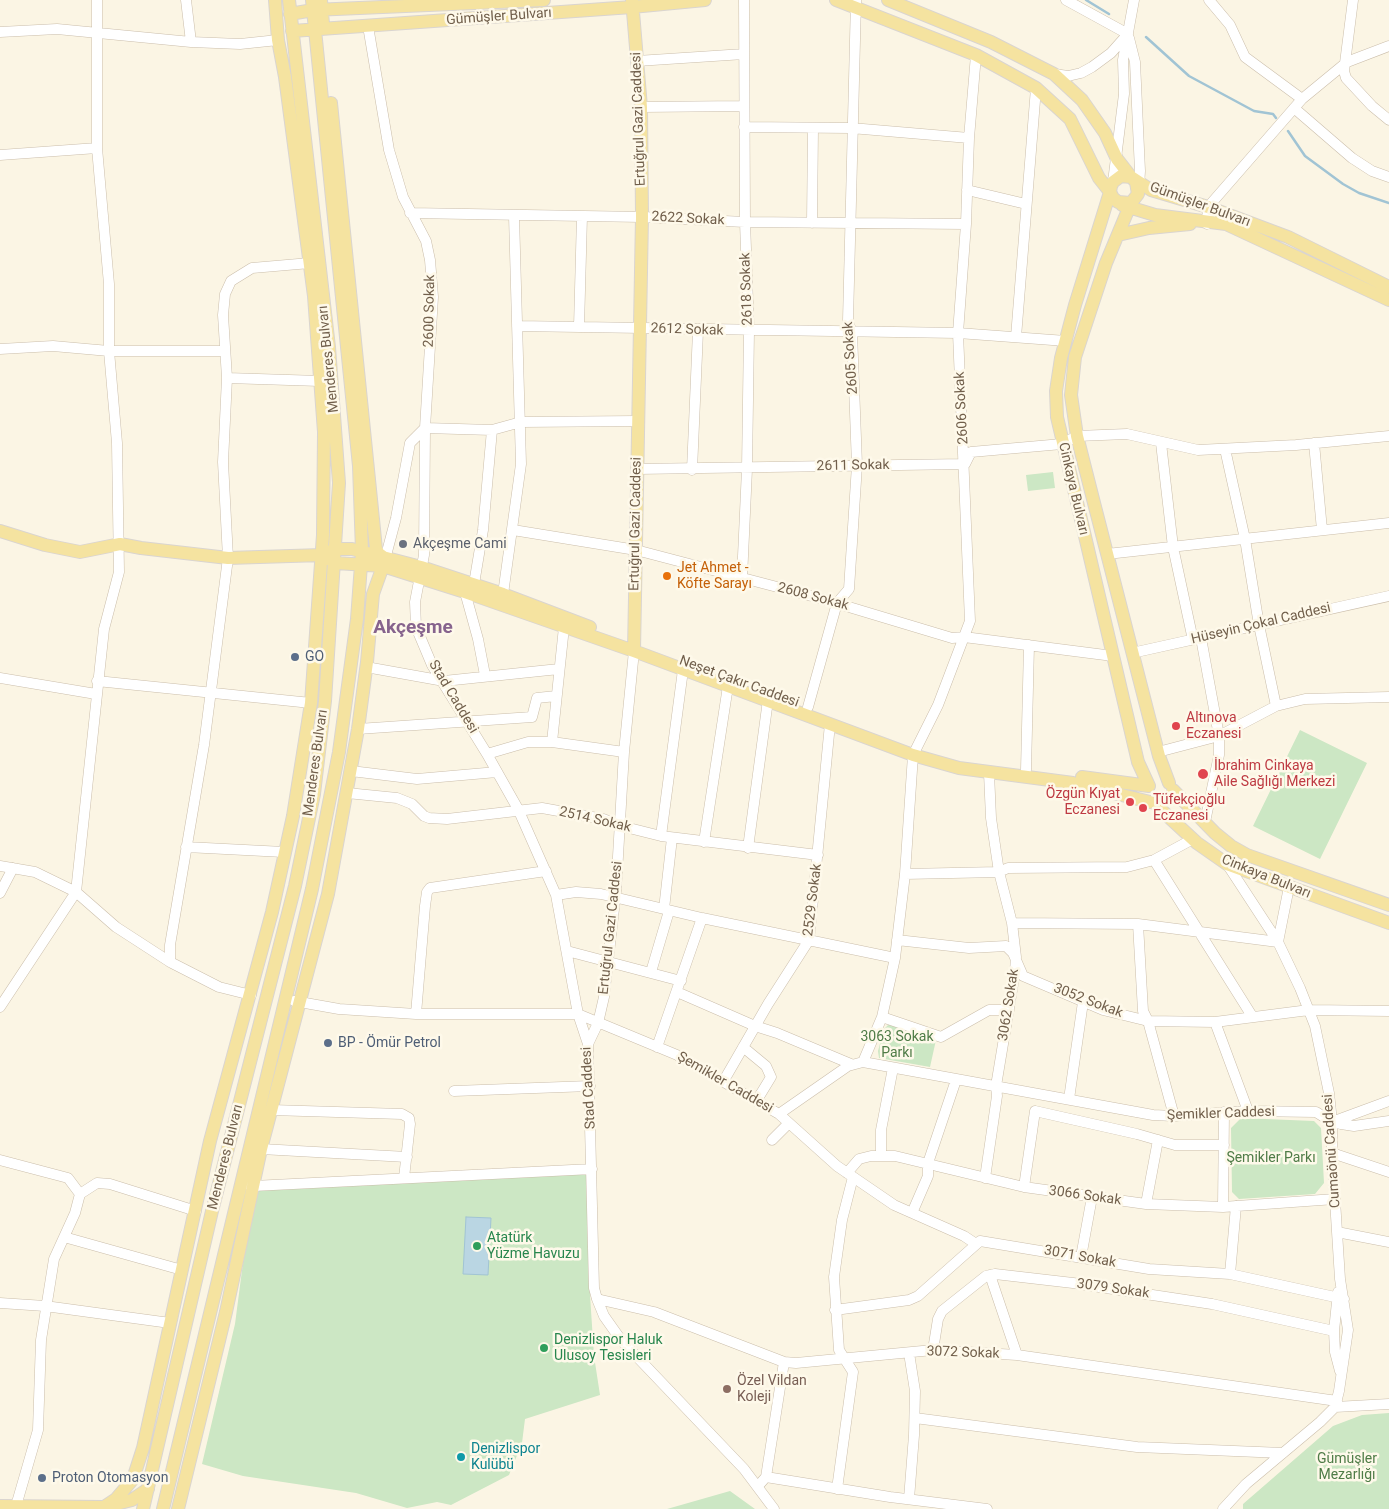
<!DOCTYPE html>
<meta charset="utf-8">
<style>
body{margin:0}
canvas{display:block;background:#fbf5e4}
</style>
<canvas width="1389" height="1509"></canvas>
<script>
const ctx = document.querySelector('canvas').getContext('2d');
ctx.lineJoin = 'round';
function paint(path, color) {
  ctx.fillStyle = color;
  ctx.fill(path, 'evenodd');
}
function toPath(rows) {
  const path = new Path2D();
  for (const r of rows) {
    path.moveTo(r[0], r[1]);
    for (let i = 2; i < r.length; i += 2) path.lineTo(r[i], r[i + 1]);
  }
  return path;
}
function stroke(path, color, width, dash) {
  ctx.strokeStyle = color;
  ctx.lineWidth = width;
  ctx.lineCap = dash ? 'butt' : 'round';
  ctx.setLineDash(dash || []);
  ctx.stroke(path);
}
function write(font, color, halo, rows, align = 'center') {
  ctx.font = font + ' Roboto,sans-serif';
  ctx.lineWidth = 5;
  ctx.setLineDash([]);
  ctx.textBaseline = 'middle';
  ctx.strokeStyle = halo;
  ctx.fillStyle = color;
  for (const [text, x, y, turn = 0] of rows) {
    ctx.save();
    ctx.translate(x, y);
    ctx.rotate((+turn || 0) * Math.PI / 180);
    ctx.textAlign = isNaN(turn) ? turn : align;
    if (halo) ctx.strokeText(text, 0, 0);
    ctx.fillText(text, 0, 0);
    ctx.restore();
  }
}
const green = toPath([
 [1053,472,1055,488,1028,491,1026,475],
 [1300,730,1367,763,1320,859,1253,826],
 [889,1024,936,1040,930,1067,879,1058,878,1051,884,1029],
 [1241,1118,1314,1121,1321,1128,1324,1183,1315,1194,1239,1199,1232,1192,1231,1128],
 [592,1169,590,1295,594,1356,600,1395,525,1419,522,1443,509,1475,451,1505,437,1502,407,1508,356,1493,243,1476,202,1464,235,1324,253,1186],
 [1389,1413,1389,1509,1243,1509,1243,1504,1333,1426,1362,1415],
 [730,1491,755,1509,667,1509]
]);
const water = toPath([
 [466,1217,491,1218,488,1275,463,1274,466,1217]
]);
const stream = toPath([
 [1086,0,1109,14],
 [1146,37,1189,76,1254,111,1273,114,1276,118],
 [1288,131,1305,156,1343,184,1359,193,1389,203]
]);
const minor = toPath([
 [186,0,191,42],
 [1066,0,1128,34],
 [1209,0,1230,25,1245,57,1302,99],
 [1353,0,1344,71,1346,78,1372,106,1389,120],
 [368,26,389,150,403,197,426,241,430,260,433,297,425,428,410,443,396,518,384,563],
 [0,32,57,29,191,42,240,44,278,40],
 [1129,38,1135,62,1140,171,1139,187],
 [637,61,744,54],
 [1054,74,1068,76,1081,73,1092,67,1111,53,1127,35],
 [641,107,744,106],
 [1294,108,1352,158,1372,171,1389,177],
 [744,127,851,128,969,138],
 [0,155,97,148],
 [1113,182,1124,94,1123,60,1134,0],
 [967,190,1026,204],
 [410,213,642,217,745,222,966,224],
 [812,223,813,128],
 [1207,224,1208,207,1302,99,1347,62,1389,46],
 [517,326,958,333,1066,341],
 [579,327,582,216],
 [1016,337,1036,88],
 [0,349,53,346,109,351,224,351],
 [227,378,223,315,225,294,231,281,252,268,310,263],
 [638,421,521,422,492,430,425,428,424,555,415,602,416,627,432,665,487,754,518,809,556,895,578,1014,588,1044,594,1288,597,1299,604,1316,621,1340,744,1469,774,1509],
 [1161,443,1173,547,1193,640],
 [1314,443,1322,530],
 [1225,449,1245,539,1259,625,1276,706],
 [637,469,965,464,971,452,1062,444,1077,436,1127,434,1198,450,1296,445,1389,436],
 [692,470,698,331],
 [513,530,636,550,819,598,952,638,964,637,1113,656],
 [1107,554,1389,523],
 [742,578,747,469,749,331,745,222,744,0],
 [474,584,483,530,492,430],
 [465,592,478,639,485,675],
 [503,594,521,464,514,216],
 [1201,638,1219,736,1219,755,1205,822],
 [1132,653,1389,596],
 [366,667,444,681,559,669],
 [0,678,96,694],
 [97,681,311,703],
 [808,707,837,603,849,589,857,465,852,333,848,321,856,0],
 [358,729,532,717,537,698,556,696],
 [552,742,564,627],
 [916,749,938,705,970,621,958,333,966,224,969,138,976,55],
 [1158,752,1219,736,1276,706,1305,699,1389,697],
 [487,754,528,742,552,742,624,752],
 [1026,770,1029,645],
 [351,771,417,779,497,772],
 [347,793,397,798,412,804,424,816,429,818,447,819,542,808,603,819,621,826,661,836,818,855],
 [661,836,683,670],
 [704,842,728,686],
 [186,847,284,852],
 [748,848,768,700],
 [1154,860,1252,1016],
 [0,866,35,872,76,892,116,927,170,962,219,987,251,995],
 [905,874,999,872,1008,868,1127,867,1154,860,1193,839],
 [0,893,13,868],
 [556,895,576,892,601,894,702,918,895,958],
 [664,909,672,838],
 [1012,923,1138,924,1278,942],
 [1138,924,1143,1011,1148,1021,1174,1116],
 [897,940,969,948,1006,946,1013,953,1023,976,1103,1010,1148,1021,1215,1022,1309,1010,1389,1011],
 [1278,942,1289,887],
 [567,951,681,981],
 [170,962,170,945,204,745,228,558,223,462,227,378,320,381],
 [651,972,669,911],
 [677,992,755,1026,777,1033,851,1064],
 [294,1001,339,1009,416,1014,578,1014,677,1055,779,1114,848,1066,863,1062,1153,1115,1174,1116,1248,1111,1316,1112,1332,1122,1341,1124,1354,1126,1389,1121],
 [0,1007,76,892,104,629,119,572,117,443,109,351,109,284,97,148,97,0],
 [416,1014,425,906,427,892,430,888,546,871],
 [882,1017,941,1037,989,1010,1009,1010],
 [1215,1022,1248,1111],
 [588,1044,598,1023,604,997,616,891,624,752,634,651],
 [657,1047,702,918],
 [743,1047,766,1066,771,1077,757,1100],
 [863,1062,882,1017,895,958,905,874,913,755],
 [723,1082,768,1004,809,940,830,724],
 [454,1091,590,1086],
 [1069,1099,1083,1002],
 [271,1110,402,1114,409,1118,410,1124,404,1178],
 [779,1114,837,1166,894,1205,964,1236,976,1244],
 [1332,1122,1389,1101],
 [772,1140,789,1123],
 [261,1149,407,1157],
 [1332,1153,1389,1172],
 [881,1156,881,1130,893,1068],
 [0,1160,68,1178,80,1194,75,1213,54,1259,41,1340,38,1430,16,1506],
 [847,1173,859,1159,871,1156,895,1156,1024,1187,1146,1204,1223,1207,1335,1199],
 [985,1178,997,1096,996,1086,1015,972,1016,957,1012,923,999,872,991,818,989,773],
 [246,1184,253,1186,592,1169],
 [1024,1187,1035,1111,1137,1134,1175,1145,1224,1145],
 [80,1194,97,1183,110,1184,196,1211],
 [1146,1204,1158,1140],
 [1223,1207,1224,1112],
 [912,1213,928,1176,928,1163,956,1080],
 [1337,1232,1389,1242],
 [64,1237,182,1270],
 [1081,1257,1092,1197],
 [1230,1274,1236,1206],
 [990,1275,1017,1355],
 [1338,1292,1334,1331,1335,1352,1340,1371],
 [597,1299,654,1312,784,1362,796,1363,933,1350,1017,1355,1337,1401],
 [0,1303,45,1306,170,1323],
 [835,1310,909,1300,918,1296,980,1241,1149,1269,1230,1274,1344,1299],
 [933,1350,938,1319,942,1311,986,1276,995,1274,1073,1283,1212,1304,1334,1331],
 [1335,1407,1389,1404],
 [915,1418,1137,1447,1283,1453],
 [766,1477,784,1362],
 [758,1486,766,1477,890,1497,987,1509],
 [837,1489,853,1372,839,1350,834,1277,842,1220,853,1177],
 [909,1499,914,1435,915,1391,909,1353],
 [1223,1509,1246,1484,1320,1422,1335,1407,1339,1391,1348,1330,1340,1279,1332,1153,1332,1122,1329,1093,1315,1026,1300,988,1278,942,1227,864]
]);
const major = toPath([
 [321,0,323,24],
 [632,0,641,107,642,217,634,651],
 [836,0,976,55,1036,88,1070,119,1099,178,1110,192,1113,198,1118,202,1131,203,1138,194,1136,182,1131,177,1121,176,1113,182,1111,186,1110,192,1075,305,1061,358,1056,391,1057,417,1138,762,1149,786],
 [888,0,991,42,1054,74,1082,100,1105,133,1117,159,1131,177,1151,190,1208,207,1288,237,1389,287],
 [290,14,313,10,544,0],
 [292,31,632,7,705,0],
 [331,103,376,549,379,554,386,559],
 [1131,203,1106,263,1075,357,1071,395,1077,436,1093,499,1159,756,1169,783],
 [1122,205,1155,215,1226,224,1389,300],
 [1118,235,1149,228,1190,224],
 [0,531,45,545,80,552,120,544,141,548,228,558,322,555,336,563,383,566,465,592,634,651,913,755,959,768,1073,783,1150,802],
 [328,552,336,549,352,549,421,567,503,594,590,627],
 [1082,777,1149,786],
 [1173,790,1215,833,1231,846,1247,855,1389,905],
 [1158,807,1197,843,1227,864,1389,923],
 [0,1506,104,1507,132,1500,148,1489],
 [104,1507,116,1499,133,1479,143,1448,210,1141,272,912,293,816,311,703,323,535,324,432,314,296,285,77,278,40,275,0],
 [143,1509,212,1211,295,886,314,794,325,701,339,483,329,347,289,0],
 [163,1509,312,889,339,752,357,619,362,551,359,466,312,0],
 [178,1509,226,1312,261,1149,328,894,358,729,367,662,373,594,383,566]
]);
const markers = [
 [403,544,5,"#6b7280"],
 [667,576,5,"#e8710a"],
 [295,657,5,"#5c6f8a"],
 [1176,726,5,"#e0444e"],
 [1203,774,6,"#e0444e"],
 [1130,802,5,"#e0444e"],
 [1143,808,5,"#e0444e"],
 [328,1043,5,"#5c6f8a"],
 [477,1246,5,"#2e9e5b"],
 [544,1348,5,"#2e9e5b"],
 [727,1389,5,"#8d6e63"],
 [461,1457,5,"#0f9aa8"],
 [42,1478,5,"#5c6f8a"]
];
const streetNames = [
 ["Gümüşler Bulvarı",499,17,-4],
 ["Ertuğrul Gazi Caddesi",639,119,-92],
 ["Gümüşler Bulvarı",1200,205,20],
 ["2622 Sokak",688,219,3],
 ["2618 Sokak",747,289,-92],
 ["2600 Sokak",430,311,-89],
 ["2612 Sokak",687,330,2],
 ["2605 Sokak",851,358,-94],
 ["Menderes Bulvarı",329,359,-96],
 ["2606 Sokak",962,408,-93],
 ["2611 Sokak",853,466,-1],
 ["Cinkaya Bulvarı",1073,489,77],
 ["Ertuğrul Gazi Caddesi",636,524,-89],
 ["2608 Sokak",813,597,15],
 ["Hüseyin Çokal Caddesi",1261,624,-13],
 ["Neşet Çakır Caddesi",739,682,20],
 ["Stad Caddesi",453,697,59],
 ["Menderes Bulvarı",316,763,-82],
 ["2514 Sokak",595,820,13],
 ["Cinkaya Bulvarı",1266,877,22],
 ["2529 Sokak",813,900,-83],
 ["Ertuğrul Gazi Caddesi",611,928,-84],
 ["3052 Sokak",1088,1001,21],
 ["3062 Sokak",1009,1005,-81],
 ["Şemikler Caddesi",725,1083,30],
 ["Stad Caddesi",589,1088,-93],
 ["Şemikler Caddesi",1221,1114,-2],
 ["Cumaönü Caddesi",1332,1151,-94],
 ["Menderes Bulvarı",226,1157,-76],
 ["3066 Sokak",1085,1196,8],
 ["3071 Sokak",1080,1257,10],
 ["3079 Sokak",1113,1289,8],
 ["3072 Sokak",963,1353,2]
];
const worshipNames = [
 ["Akçeşme Cami",413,544]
];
const foodNames = [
 ["Jet Ahmet -",677,568],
 ["Köfte Sarayı",677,584]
];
const serviceNames = [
 ["GO",305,657],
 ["BP - Ömür Petrol",338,1043],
 ["Proton Otomasyon",52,1478]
];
const healthNames = [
 ["Altınova",1186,718],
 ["Eczanesi",1186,734],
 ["İbrahim Cinkaya",1214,766],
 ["Aile Sağlığı Merkezi",1214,782],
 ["Özgün Kıyat",1120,794,"right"],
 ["Eczanesi",1120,810,"right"],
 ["Tüfekçioğlu",1153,800],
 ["Eczanesi",1153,816]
];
const parkNames = [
 ["3063 Sokak",897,1037],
 ["Parkı",897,1053],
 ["Şemikler Parkı",1271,1158],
 ["Gümüşler",1347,1459],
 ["Mezarlığı",1347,1475]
];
const leisureNames = [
 ["Atatürk",487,1238],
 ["Yüzme Havuzu",487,1254],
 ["Denizlispor Haluk",554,1340],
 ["Ulusoy Tesisleri",554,1356]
];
const educationNames = [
 ["Özel Vildan",737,1381],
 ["Koleji",737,1397]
];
const cultureNames = [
 ["Denizlispor",471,1449],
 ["Kulübü",471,1465]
];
const districtNames = [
 ["Akçeşme",413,628]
];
paint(green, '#cce7c4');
paint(water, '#bad6e3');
stroke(water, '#a1c4d4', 1);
stroke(stream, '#a1c4d4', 2.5);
stroke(minor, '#cbbeab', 11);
stroke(major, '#dad5d0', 14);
stroke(minor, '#fff', 10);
stroke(major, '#f5e3a0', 12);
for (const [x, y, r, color] of markers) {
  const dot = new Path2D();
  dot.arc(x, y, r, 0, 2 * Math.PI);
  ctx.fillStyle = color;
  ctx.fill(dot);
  stroke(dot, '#fef9ea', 2);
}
write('14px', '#715f4b', '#fef9ea', streetNames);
write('14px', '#5b616d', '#fef9ea', worshipNames, 'left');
write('14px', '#c56008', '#fef9ea', foodNames, 'left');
write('14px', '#4e5e75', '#fef9ea', serviceNames, 'left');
write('14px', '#be3a42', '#fef9ea', healthNames, 'left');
write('14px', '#4f7c47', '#fef9ea', parkNames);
write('14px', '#27864d', '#fef9ea', leisureNames, 'left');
write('14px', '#785e54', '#fef9ea', educationNames, 'left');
write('14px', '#0d838f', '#fef9ea', cultureNames, 'left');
write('bold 19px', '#86638d', '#fef9ea', districtNames);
</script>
